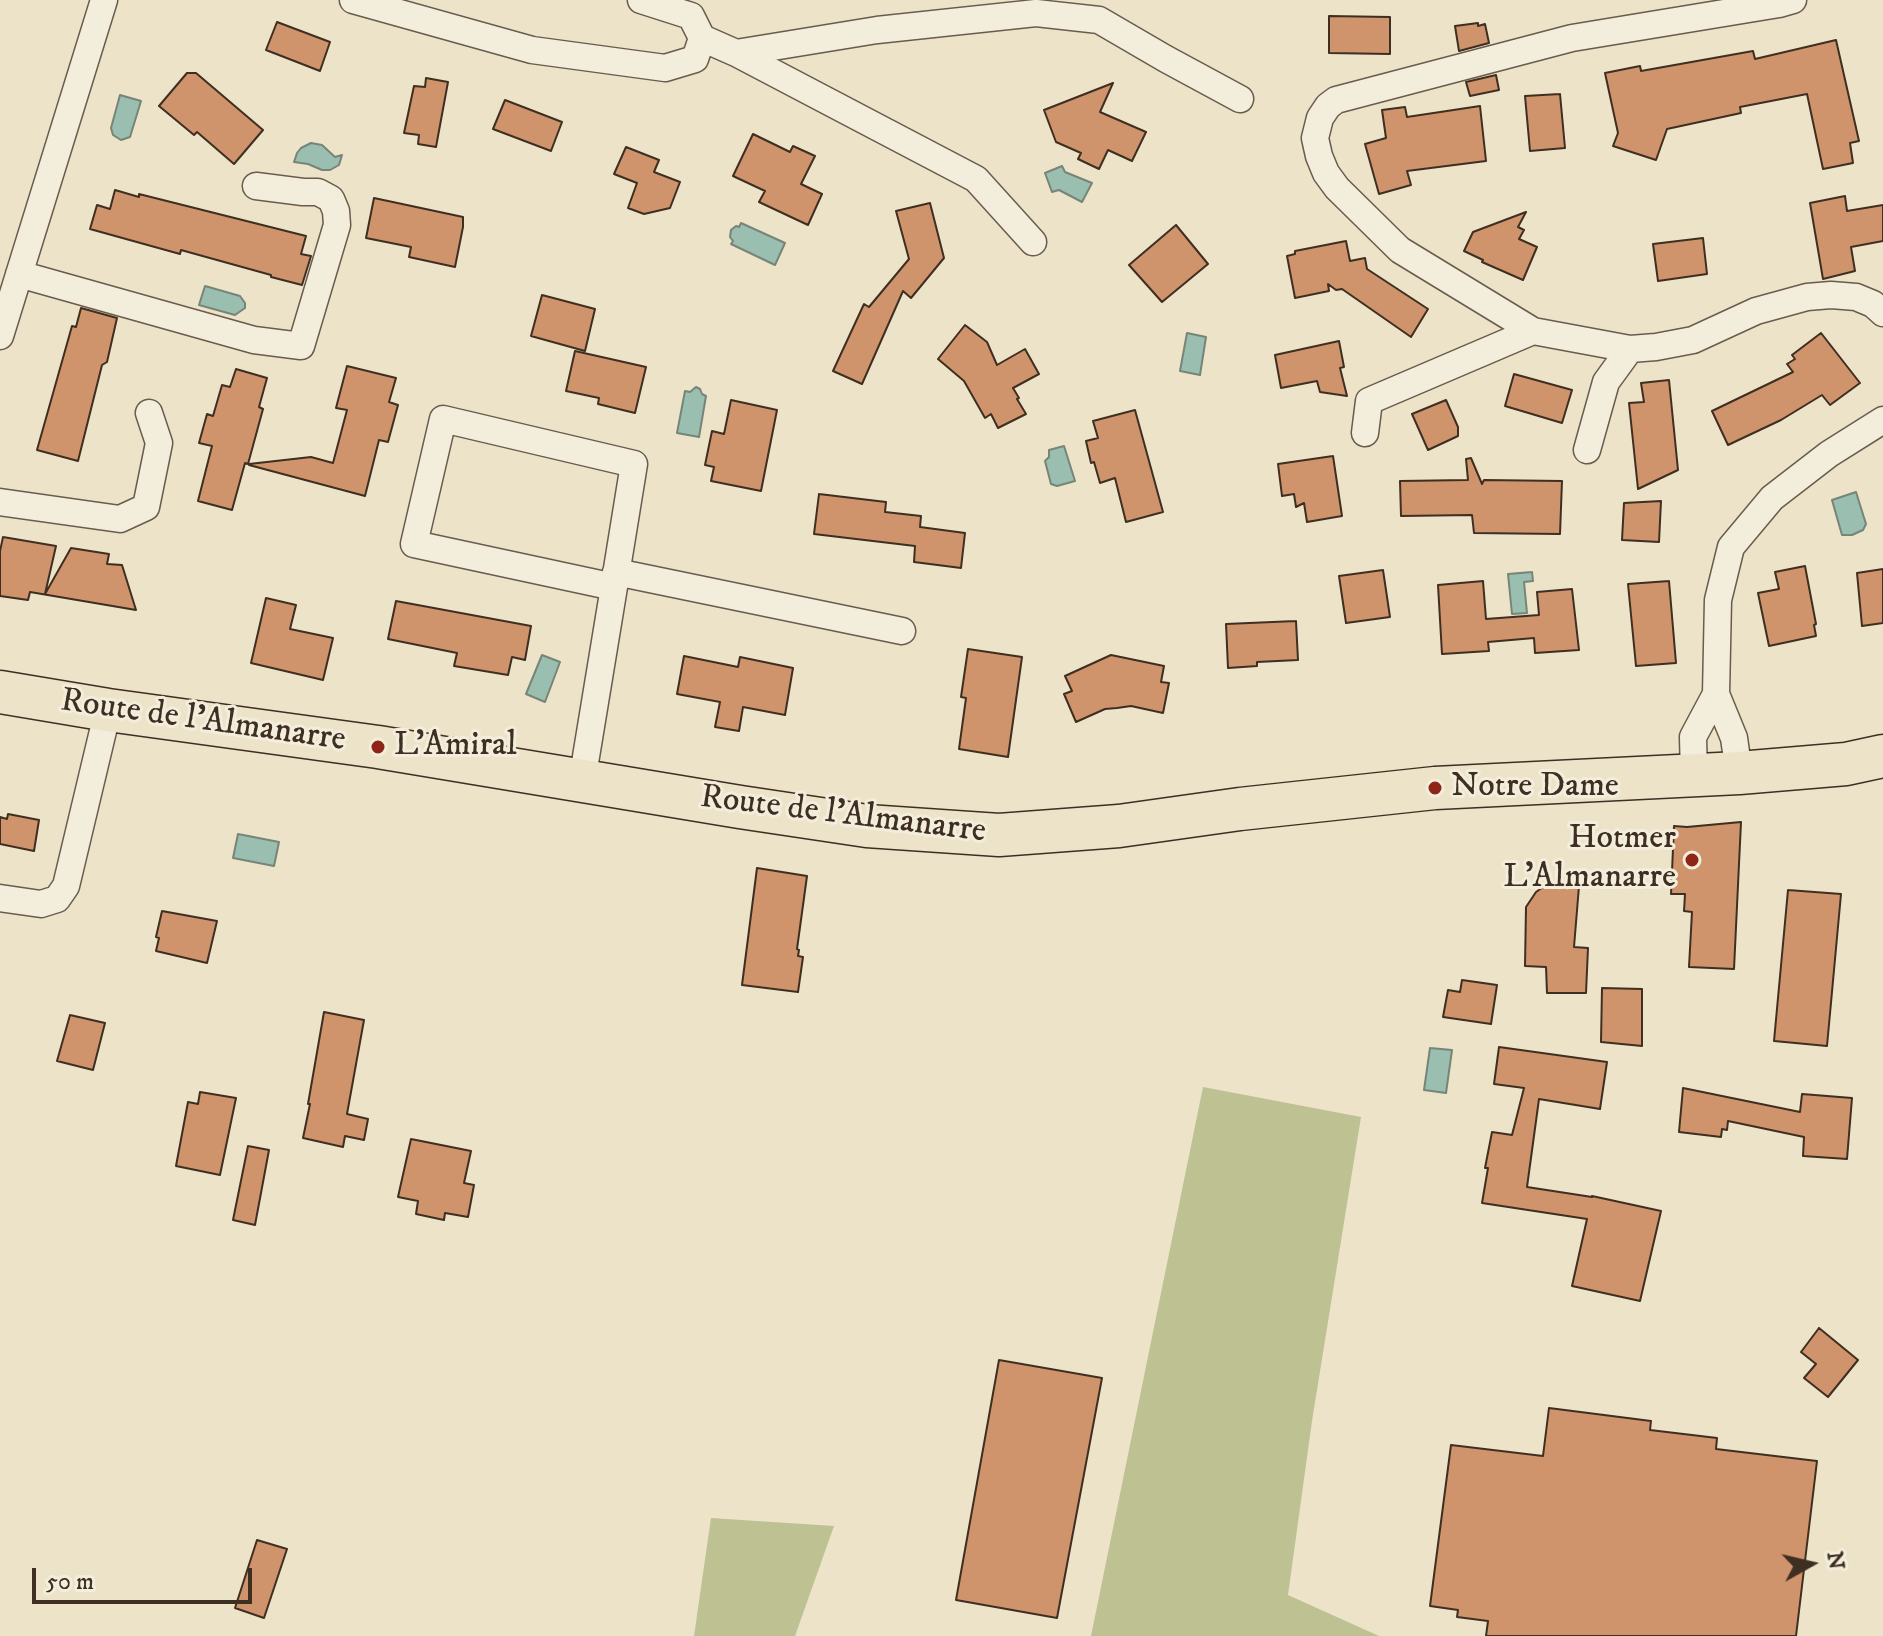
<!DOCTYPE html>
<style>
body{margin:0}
#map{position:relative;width:1883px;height:1636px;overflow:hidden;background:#ece3c9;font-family:"IM FELL DW Pica",serif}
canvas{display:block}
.north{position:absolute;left:1771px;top:1524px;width:80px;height:80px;-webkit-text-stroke:6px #f3eddc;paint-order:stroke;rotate:82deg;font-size:22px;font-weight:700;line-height:32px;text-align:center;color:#3f2e22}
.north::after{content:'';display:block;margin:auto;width:28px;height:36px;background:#3f2e22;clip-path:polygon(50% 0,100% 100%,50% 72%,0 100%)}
.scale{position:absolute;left:32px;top:1568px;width:220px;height:36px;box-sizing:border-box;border:4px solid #3f2e22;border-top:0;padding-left:10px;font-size:24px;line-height:28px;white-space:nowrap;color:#3f2e22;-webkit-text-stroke:6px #f3eddc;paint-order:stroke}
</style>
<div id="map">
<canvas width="1883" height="1636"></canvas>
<div class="north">N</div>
<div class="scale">50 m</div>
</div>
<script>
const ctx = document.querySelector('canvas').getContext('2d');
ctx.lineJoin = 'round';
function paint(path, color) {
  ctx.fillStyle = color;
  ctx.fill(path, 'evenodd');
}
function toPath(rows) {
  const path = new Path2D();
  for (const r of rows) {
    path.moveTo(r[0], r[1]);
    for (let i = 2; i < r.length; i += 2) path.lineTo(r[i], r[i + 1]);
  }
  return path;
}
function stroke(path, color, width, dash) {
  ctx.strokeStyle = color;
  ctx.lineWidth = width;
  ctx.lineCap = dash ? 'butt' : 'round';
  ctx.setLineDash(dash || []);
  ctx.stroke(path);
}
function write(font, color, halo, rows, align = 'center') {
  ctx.font = font + ' "IM FELL DW Pica",serif';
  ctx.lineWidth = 6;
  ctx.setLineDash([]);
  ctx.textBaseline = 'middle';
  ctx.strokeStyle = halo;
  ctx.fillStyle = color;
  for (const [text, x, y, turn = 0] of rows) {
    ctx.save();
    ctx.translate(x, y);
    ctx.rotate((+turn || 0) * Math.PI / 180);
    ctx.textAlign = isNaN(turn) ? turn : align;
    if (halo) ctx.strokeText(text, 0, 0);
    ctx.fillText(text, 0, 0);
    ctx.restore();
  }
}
const green = toPath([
 [1203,1087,1361,1117,1312,1421,1288,1595,1379,1636,1091,1636],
 [711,1518,834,1526,795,1636,694,1636]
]);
const water = toPath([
 [120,95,141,101,130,137,121,140,113,135,111,128,120,95],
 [311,143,322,145,335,157,342,155,339,165,330,170,322,170,308,164,294,162,297,153,301,148,311,143],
 [1062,166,1065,172,1092,183,1082,202,1059,190,1052,192,1045,173,1062,166],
 [741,223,785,243,775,265,731,244,733,241,730,237,731,230,736,226,739,227,741,223],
 [205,286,240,296,245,303,245,308,235,315,199,305,205,286],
 [1187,333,1206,337,1200,375,1180,371,1187,333],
 [696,387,700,389,702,394,706,396,699,437,677,433,685,391,690,392,696,387],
 [1064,446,1075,481,1057,486,1051,484,1045,461,1049,457,1049,450,1064,446],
 [1856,492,1866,524,1863,530,1852,535,1842,535,1832,500,1856,492],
 [1532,572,1533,581,1524,582,1527,613,1512,614,1508,574,1532,572],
 [542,655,560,662,545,702,526,694,542,655],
 [238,834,279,842,274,866,233,858,238,834],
 [1430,1048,1452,1050,1446,1093,1424,1090,1430,1048]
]);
const building = toPath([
 [1329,16,1390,17,1390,54,1329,53,1329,16],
 [277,22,330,42,320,71,266,50,277,22],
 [1478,23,1478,26,1485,24,1489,43,1459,51,1455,26,1478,23],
 [1836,40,1859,141,1850,143,1853,163,1823,169,1807,94,1740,107,1741,113,1667,129,1656,160,1613,146,1618,133,1605,73,1640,66,1641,71,1753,51,1755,59,1836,40],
 [187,73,196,73,263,130,234,164,197,132,194,135,159,106,187,73],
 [1496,75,1499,90,1470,96,1466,82,1496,75],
 [426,78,448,82,436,147,418,144,419,135,404,133,414,86,425,87,426,78],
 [1113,83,1100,112,1146,132,1132,161,1108,150,1099,169,1078,159,1081,153,1056,142,1044,110,1113,83],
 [1560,94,1565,148,1530,151,1525,96,1560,94],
 [505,100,562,122,551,151,493,129,505,100],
 [1480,106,1486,161,1407,171,1411,185,1379,194,1365,144,1386,138,1382,110,1405,107,1407,117,1480,106],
 [753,134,790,152,793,146,815,156,801,184,822,194,808,225,759,202,765,191,733,176,753,134],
 [626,147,659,160,654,172,680,182,670,208,644,214,628,208,637,183,614,174,626,147],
 [115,190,139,197,139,194,306,236,301,254,311,256,302,285,271,277,271,275,181,250,180,254,90,229,97,205,110,209,115,190],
 [1845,196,1847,211,1883,205,1883,241,1851,247,1855,271,1823,279,1810,203,1845,196],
 [374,198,463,217,463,227,455,267,409,257,411,247,366,238,374,198],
 [930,203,944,258,911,298,903,291,862,384,833,371,864,304,869,307,909,259,896,211,930,203],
 [1526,212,1518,227,1524,230,1519,239,1537,247,1523,280,1482,262,1483,260,1464,251,1473,232,1526,212],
 [1176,225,1208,264,1162,302,1129,265,1176,225],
 [1703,238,1707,274,1658,281,1653,244,1703,238],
 [1346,241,1350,261,1365,258,1367,269,1428,309,1411,337,1342,289,1336,290,1328,284,1329,291,1295,298,1287,256,1295,254,1295,251,1346,241],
 [542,295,595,309,585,351,531,336,542,295],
 [81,308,117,318,107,362,102,365,78,461,37,450,72,326,76,327,81,308],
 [965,325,987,342,997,365,1025,349,1039,374,1013,388,1019,398,1017,399,1026,414,998,428,991,414,985,418,964,381,938,359,965,325],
 [1821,333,1860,383,1830,405,1822,395,1781,420,1728,445,1712,411,1793,372,1787,364,1795,359,1792,355,1821,333],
 [1339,341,1344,367,1340,368,1347,396,1320,392,1317,381,1281,388,1275,355,1339,341],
 [575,351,646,367,635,413,598,404,599,398,566,391,575,351],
 [347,366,396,378,389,402,398,405,388,442,379,440,365,496,249,465,249,464,311,457,333,463,347,410,336,408,347,366],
 [236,369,267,378,259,407,263,409,248,464,245,463,232,510,198,501,212,446,199,443,207,414,213,416,222,385,230,387,236,369],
 [1514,374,1572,390,1562,423,1505,406,1514,374],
 [1669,380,1678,470,1638,489,1629,403,1644,402,1641,383,1669,380],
 [731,400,777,410,761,491,711,481,714,467,705,465,712,431,724,434,731,400],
 [1446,400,1458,427,1458,436,1428,450,1412,414,1446,400],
 [1135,410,1163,512,1126,522,1115,478,1100,483,1094,462,1091,463,1086,441,1098,438,1093,421,1135,410],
 [1333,456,1342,516,1307,522,1304,503,1296,507,1294,494,1282,496,1278,464,1333,456],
 [1471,458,1482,484,1484,480,1562,481,1560,534,1474,533,1472,515,1401,516,1400,481,1468,480,1466,459,1471,458],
 [819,494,886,502,885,512,921,516,920,527,965,533,961,568,914,562,915,546,814,534,819,494],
 [1661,501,1659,542,1622,540,1624,503,1661,501],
 [3,537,56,546,45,594,71,548,109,554,107,564,122,565,136,610,30,592,28,600,0,596,0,551,3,537],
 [1805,566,1816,624,1814,625,1816,636,1769,646,1758,593,1779,589,1775,572,1805,566],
 [1883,569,1883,623,1862,626,1857,573,1883,569],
 [1383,570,1390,617,1346,623,1339,576,1383,570],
 [1483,581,1486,619,1539,615,1537,592,1572,589,1579,650,1535,653,1534,638,1488,642,1489,651,1442,654,1438,585,1483,581],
 [1669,581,1676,663,1636,666,1628,584,1669,581],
 [266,598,296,605,290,629,333,638,323,680,251,663,266,598],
 [396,601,531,626,525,660,512,657,508,675,454,666,457,653,388,639,396,601],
 [1296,621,1298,660,1257,662,1257,666,1228,668,1226,624,1296,621],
 [968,649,1022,657,1008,757,959,749,966,698,961,697,968,649],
 [1111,655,1164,666,1161,682,1169,683,1163,713,1131,706,1117,708,1105,709,1076,722,1064,694,1072,691,1065,676,1111,655],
 [684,656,738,667,740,657,793,668,785,715,743,707,739,731,715,727,720,702,677,694,684,656],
 [8,814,39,820,34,851,0,844,0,817,7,819,8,814],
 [1741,822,1734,969,1689,967,1692,912,1684,911,1685,894,1671,894,1674,826,1687,827,1741,822],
 [757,868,807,876,797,949,799,950,798,956,803,957,798,992,742,985,757,868],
 [1546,885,1579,886,1574,947,1588,948,1586,993,1547,993,1546,967,1525,966,1526,907,1536,892,1546,885],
 [1788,890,1841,894,1827,1046,1774,1041,1788,890],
 [162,911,217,921,207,963,156,951,159,938,156,937,162,911],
 [1462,980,1497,985,1491,1024,1443,1017,1448,990,1460,992,1462,980],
 [1602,988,1642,989,1642,1046,1601,1042,1602,988],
 [324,1012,364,1020,347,1114,368,1119,364,1140,345,1136,343,1147,303,1138,310,1104,308,1104,324,1012],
 [70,1015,105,1023,93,1070,57,1061,70,1015],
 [1499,1047,1607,1062,1600,1109,1539,1099,1527,1187,1592,1197,1592,1196,1661,1211,1640,1301,1572,1286,1587,1219,1482,1203,1488,1168,1485,1168,1492,1132,1512,1135,1524,1088,1494,1084,1499,1047],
 [1683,1088,1800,1112,1802,1094,1852,1098,1847,1159,1803,1156,1804,1137,1728,1121,1727,1130,1722,1129,1721,1137,1679,1132,1683,1088],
 [200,1092,236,1098,220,1175,176,1166,188,1102,198,1104,200,1092],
 [411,1139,471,1151,464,1183,474,1185,468,1217,445,1213,444,1220,416,1214,418,1201,398,1197,411,1139],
 [248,1146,269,1150,255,1225,233,1220,248,1146],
 [1819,1328,1858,1360,1828,1397,1804,1378,1816,1364,1801,1352,1819,1328],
 [999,1360,1102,1378,1057,1618,956,1600,999,1360],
 [1549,1408,1651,1421,1650,1430,1717,1438,1716,1449,1817,1461,1796,1636,1486,1636,1488,1621,1457,1617,1458,1610,1430,1606,1451,1445,1543,1456,1549,1408],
 [257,1540,287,1549,264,1618,235,1608,257,1540]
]);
const street = toPath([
 [353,0,532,50,665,68,695,59,702,38,691,16,641,0],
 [1793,0,1779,4,1572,38,1336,100,1328,106,1320,118,1315,138,1319,156,1326,173,1337,188,1400,250,1533,331,1630,349,1656,347,1693,340,1756,311,1807,297,1831,295,1856,297,1873,304,1883,313],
 [702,38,736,53,877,30,1036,13,1099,20,1166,59,1240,99],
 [736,53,976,179,1033,242],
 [19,274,254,340,301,346,337,225,336,211,331,199,318,192,303,192,256,186],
 [0,336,104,0],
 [1365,433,1369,401,1533,331],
 [1587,450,1606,382,1630,349],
 [0,502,120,519,146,507,159,443,149,413],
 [616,572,902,631],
 [1739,773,1734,738,1716,694,1718,600,1731,547,1772,498,1829,454,1883,420],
 [1694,776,1693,737,1716,694],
 [582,781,614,587,634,464,443,419,414,544,614,587],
 [0,898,41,904,57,899,66,886,108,710]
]);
const primary = toPath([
 [0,692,108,710,378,747,740,807,867,826,999,835,1119,826,1240,809,1435,788,1739,773,1846,764,1883,756]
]);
const markers = [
 [378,747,8,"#8f2418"],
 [1435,788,8,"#8f2418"],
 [1692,860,8,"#8f2418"]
];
const streetNames = [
 ["Route de l'Almanarre",203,722,8],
 ["Route de l'Almanarre",843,816,7]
];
const poiNames = [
 ["L'Amiral",394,747],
 ["Notre Dame",1451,788],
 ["Hotmer",1676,840,"right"],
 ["L'Almanarre",1676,879,"right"]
];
paint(green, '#bec293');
paint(water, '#9abfb0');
stroke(water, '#768577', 2);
paint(building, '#cf946b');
stroke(building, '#3f2e22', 2);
stroke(street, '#6a5b4c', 29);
stroke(primary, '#3f2e22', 45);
stroke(street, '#f3eddc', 26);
stroke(primary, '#ece3c9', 42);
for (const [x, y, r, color] of markers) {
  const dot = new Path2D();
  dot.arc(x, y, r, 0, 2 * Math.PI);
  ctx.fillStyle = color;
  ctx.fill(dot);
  stroke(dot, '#f3eddc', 3);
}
write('34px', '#3f2e22', '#f3eddc', streetNames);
write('34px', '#3f2e22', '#f3eddc', poiNames, 'left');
</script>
